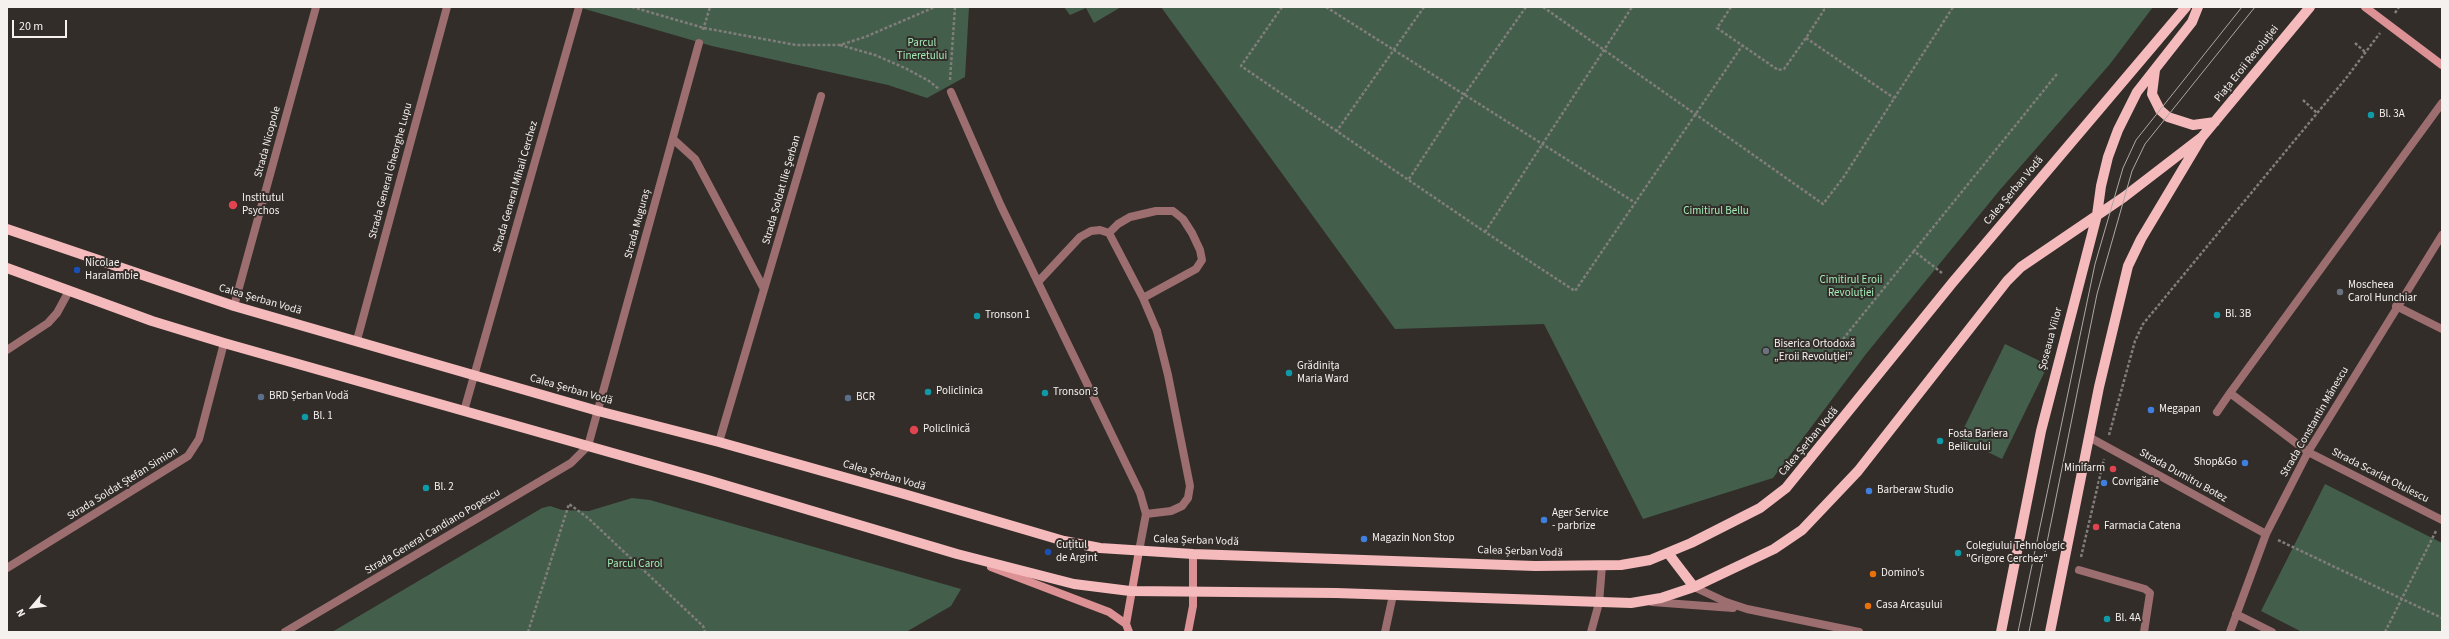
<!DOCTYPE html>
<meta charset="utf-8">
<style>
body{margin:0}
#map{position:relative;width:2449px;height:639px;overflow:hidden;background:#322d29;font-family:"Source Sans 3",sans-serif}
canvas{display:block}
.frame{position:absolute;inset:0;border:8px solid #f5f1ef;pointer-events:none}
.north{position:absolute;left:12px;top:587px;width:40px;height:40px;-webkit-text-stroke:3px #322d29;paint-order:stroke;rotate:242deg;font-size:11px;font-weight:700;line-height:16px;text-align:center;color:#f5f1ef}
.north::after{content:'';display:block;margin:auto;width:14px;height:18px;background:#f5f1ef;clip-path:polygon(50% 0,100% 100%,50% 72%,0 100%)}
.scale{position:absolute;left:12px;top:20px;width:55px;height:18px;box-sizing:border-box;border:2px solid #f5f1ef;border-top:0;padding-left:5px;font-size:12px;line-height:14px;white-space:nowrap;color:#f5f1ef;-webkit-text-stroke:3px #322d29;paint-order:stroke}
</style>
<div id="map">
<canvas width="2449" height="639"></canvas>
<div class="frame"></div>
<div class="north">N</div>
<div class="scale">20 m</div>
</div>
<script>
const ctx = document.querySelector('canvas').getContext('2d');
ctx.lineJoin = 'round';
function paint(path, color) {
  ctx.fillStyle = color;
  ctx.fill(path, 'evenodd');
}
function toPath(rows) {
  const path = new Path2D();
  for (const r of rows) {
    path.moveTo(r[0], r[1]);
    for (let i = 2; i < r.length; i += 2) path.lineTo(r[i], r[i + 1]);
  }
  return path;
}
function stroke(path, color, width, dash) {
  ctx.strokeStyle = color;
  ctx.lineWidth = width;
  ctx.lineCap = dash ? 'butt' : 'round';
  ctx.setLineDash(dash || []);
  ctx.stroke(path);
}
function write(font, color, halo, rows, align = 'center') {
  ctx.font = font + ' "Source Sans 3",sans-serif';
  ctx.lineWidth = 4;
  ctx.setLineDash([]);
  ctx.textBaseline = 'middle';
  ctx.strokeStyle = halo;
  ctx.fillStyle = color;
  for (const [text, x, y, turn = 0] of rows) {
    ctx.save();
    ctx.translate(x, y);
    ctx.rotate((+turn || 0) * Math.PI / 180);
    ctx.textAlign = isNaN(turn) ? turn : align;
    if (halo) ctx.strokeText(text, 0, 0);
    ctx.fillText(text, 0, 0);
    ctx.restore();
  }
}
const green = toPath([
 [578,7,969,7,965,77,927,98,888,85,712,46],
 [1064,7,1121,7,1094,23,1086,8,1070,15],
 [1161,7,2153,7,2110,64,1999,191,1866,354,1773,478,1643,519,1544,324,1395,329],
 [2005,344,2048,365,2002,459,1959,438],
 [2325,484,2442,543,2442,632,2302,632,2261,611],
 [632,498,650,500,961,589,951,606,906,632,332,632,542,508,550,506,562,510,589,511]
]);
const path = toPath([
 [632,7,704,28,796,45,840,45,865,37,935,7],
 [1282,7,1241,66,1485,232,1575,291,1742,46],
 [1326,7,1634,202],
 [1543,7,1823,204,1843,178,1953,7],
 [1731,7,1717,28,1778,70,1784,69,1806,38,1824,10,1822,7],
 [2395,13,2399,7],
 [703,30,710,7],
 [1806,38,1894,98],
 [2355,43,2365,52],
 [840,45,875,55,905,68,929,81,939,89],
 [950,80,955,7],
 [2303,100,2317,113],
 [1336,132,1424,7],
 [1409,179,1464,95,1526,7],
 [1485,232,1632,7],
 [1942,273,1914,251,2057,74],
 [1843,339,1914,251],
 [2109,435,2135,341,2143,324,2347,77,2380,33],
 [2278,540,2442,618],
 [2081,557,2104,459],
 [528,632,569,504,588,518,703,626,705,632],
 [2385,632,2436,531]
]);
const lane = toPath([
 [1109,233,1118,224,1130,217,1156,211,1173,211,1183,219,1192,233,1200,250,1202,260,1196,269,1143,298],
 [1038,282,1080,237,1091,231,1100,230,1109,233,1143,298,1157,331],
 [2217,412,2230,393],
 [2308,452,2230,393,2442,103],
 [2079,570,2145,589,2150,593,2144,632]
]);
const street = toPath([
 [951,92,1001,206,1140,493,1146,514,1139,551],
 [673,139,695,159,764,289],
 [234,306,316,7],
 [2396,306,2442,329],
 [357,340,447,7],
 [7,350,48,323,57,313,69,291],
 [464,411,579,7],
 [2089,437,2266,534],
 [719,442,821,96],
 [2308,452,2442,520],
 [1146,514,1171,511,1182,506,1188,498,1190,486,1168,375,1157,331],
 [7,568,188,456,199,439,224,343],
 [1694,587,1726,602,1747,609,1859,632],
 [1652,602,1733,608],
 [2236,614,2272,632],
 [285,632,571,463,588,446,699,43],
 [1385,632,1393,595],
 [1591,632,1599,603,1602,566],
 [2230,632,2266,534,2308,452,2442,235]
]);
const secondary = toPath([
 [2365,7,2442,65],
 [991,567,1109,612,1126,624],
 [1129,632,1126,624,1139,551],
 [1188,632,1193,606,1193,554]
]);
const primary = toPath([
 [2155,70,2152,94,2160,110,2168,117,2193,125,2215,122],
 [7,229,234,306,598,411,719,442,904,494,1064,541,1100,548,1193,554,1535,566,1621,565,1650,560,1691,543,1760,508,1786,488,1953,282,2186,7],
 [7,268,152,321,224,343,708,480,957,554,1074,584,1130,591,1336,593,1631,603,1661,598,1694,587,1774,549,1802,530,1858,471,2007,281,2021,267,2124,197,2202,137],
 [1668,553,1694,587],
 [2001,632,2041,431,2097,215,2101,186,2108,157,2118,130,2137,92,2192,22,2198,7],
 [2050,632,2099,387,2128,266,2141,239,2202,137,2310,7]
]);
const tram = toPath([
 [2018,632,2095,264,2123,168,2136,140,2242,7],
 [2029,632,2097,294,2132,171,2145,144,2255,7]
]);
const markers = [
 [2371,115,4,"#0f9aa8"],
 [233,205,5,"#e0444e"],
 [77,270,4,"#1a4fb4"],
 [2340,292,4,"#6b7280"],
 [2217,315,4,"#0f9aa8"],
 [977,316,4,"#0f9aa8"],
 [1766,351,4,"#6b7280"],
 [1289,373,4,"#0f9aa8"],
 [928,392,4,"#0f9aa8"],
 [1045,393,4,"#0f9aa8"],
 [261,397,4,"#5c6f8a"],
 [848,398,4,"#5c6f8a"],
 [2151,410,4,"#3f7fe0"],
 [305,417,4,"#0f9aa8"],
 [914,430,5,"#e0444e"],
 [1940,441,4,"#0f9aa8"],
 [2245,463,4,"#3f7fe0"],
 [2113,469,4,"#e0444e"],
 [2104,483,4,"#3f7fe0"],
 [426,488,4,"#0f9aa8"],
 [1869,491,4,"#3f7fe0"],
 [1544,520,4,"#3f7fe0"],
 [2096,527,4,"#e0444e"],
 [1364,539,4,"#3f7fe0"],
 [1048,552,4,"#1a4fb4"],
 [1958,553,4,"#0f9aa8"],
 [1873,574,4,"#e8710a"],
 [1868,606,4,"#e8710a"],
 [2107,619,4,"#0f9aa8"]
];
const parkNames = [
 ["Parcul",922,44],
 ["Tineretului",922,57],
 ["Cimitirul Bellu",1716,212],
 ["Cimitirul Eroii",1851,281],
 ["Revoluției",1851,294],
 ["Parcul Carol",635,565]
];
const streetNames = [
 ["Piața Eroii Revoluției",2247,64,-51],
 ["Strada Nicopole",268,142,-75],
 ["Strada General Gheorghe Lupu",391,171,-75],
 ["Strada General Mihail Cerchez",516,187,-74],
 ["Strada Soldat Ilie Șerban",782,190,-74],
 ["Calea Șerban Vodă",2014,191,-50],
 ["Strada Muguraș",638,224,-75],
 ["Calea Șerban Vodă",260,300,16],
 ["Șoseaua Viilor",2051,339,-75],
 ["Calea Șerban Vodă",571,390,16],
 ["Strada Constantin Mănescu",2315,422,-60],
 ["Calea Șerban Vodă",1809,442,-50],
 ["Calea Șerban Vodă",884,476,16],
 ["Strada Dumitru Botez",2183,476,29],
 ["Strada Scarlat Otulescu",2380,476,27],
 ["Strada Soldat Ștefan Simion",123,484,-32],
 ["Strada General Candiano Popescu",433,532,-31],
 ["Calea Șerban Vodă",1196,541,2],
 ["Calea Șerban Vodă",1520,552,2]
];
const poiNames = [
 ["Bl. 3A",2379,115],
 ["Institutul",242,199],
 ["Psychos",242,212],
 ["Nicolae",85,264],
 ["Haralambie",85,277],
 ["Moscheea",2348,286],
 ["Carol Hunchiar",2348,299],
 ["Bl. 3B",2225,315],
 ["Tronson 1",985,316],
 ["Biserica Ortodoxă",1774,345],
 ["„Eroii Revoluției”",1774,358],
 ["Grădinița",1297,367],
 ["Maria Ward",1297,380],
 ["Policlinica",936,392],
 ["Tronson 3",1053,393],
 ["BRD Șerban Vodă",269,397],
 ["BCR",856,398],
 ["Megapan",2159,410],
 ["Bl. 1",313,417],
 ["Policlinică",923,430],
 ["Fosta Bariera",1948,435],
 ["Beilicului",1948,448],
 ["Shop&Go",2237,463,"right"],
 ["Minifarm",2105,469,"right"],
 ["Covrigărie",2112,483],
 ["Bl. 2",434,488],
 ["Barberaw Studio",1877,491],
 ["Ager Service",1552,514],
 ["- parbrize",1552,527],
 ["Farmacia Catena",2104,527],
 ["Magazin Non Stop",1372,539],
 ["Cuțitul",1056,546],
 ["de Argint",1056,559],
 ["Colegiului Tehnologic",1966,547],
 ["\"Grigore Cerchez\"",1966,560],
 ["Domino's",1881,574],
 ["Casa Arcașului",1876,606],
 ["Bl. 4A",2115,619]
];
paint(green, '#435f4b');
stroke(path, '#817d7a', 2.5, [3, 2]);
stroke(lane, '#9d6e70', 8);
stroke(street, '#9d6e70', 8);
stroke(secondary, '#dc9294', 8);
stroke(primary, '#f5babb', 10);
stroke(tram, '#ada8a6', 1);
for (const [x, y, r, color] of markers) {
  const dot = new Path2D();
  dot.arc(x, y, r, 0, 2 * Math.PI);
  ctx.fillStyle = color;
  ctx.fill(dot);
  stroke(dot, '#322d29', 1.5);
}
write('11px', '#a3edb8', '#322d29', parkNames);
write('11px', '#f5f1ef', '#322d29', streetNames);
write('11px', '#f5f1ef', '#322d29', poiNames, 'left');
</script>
